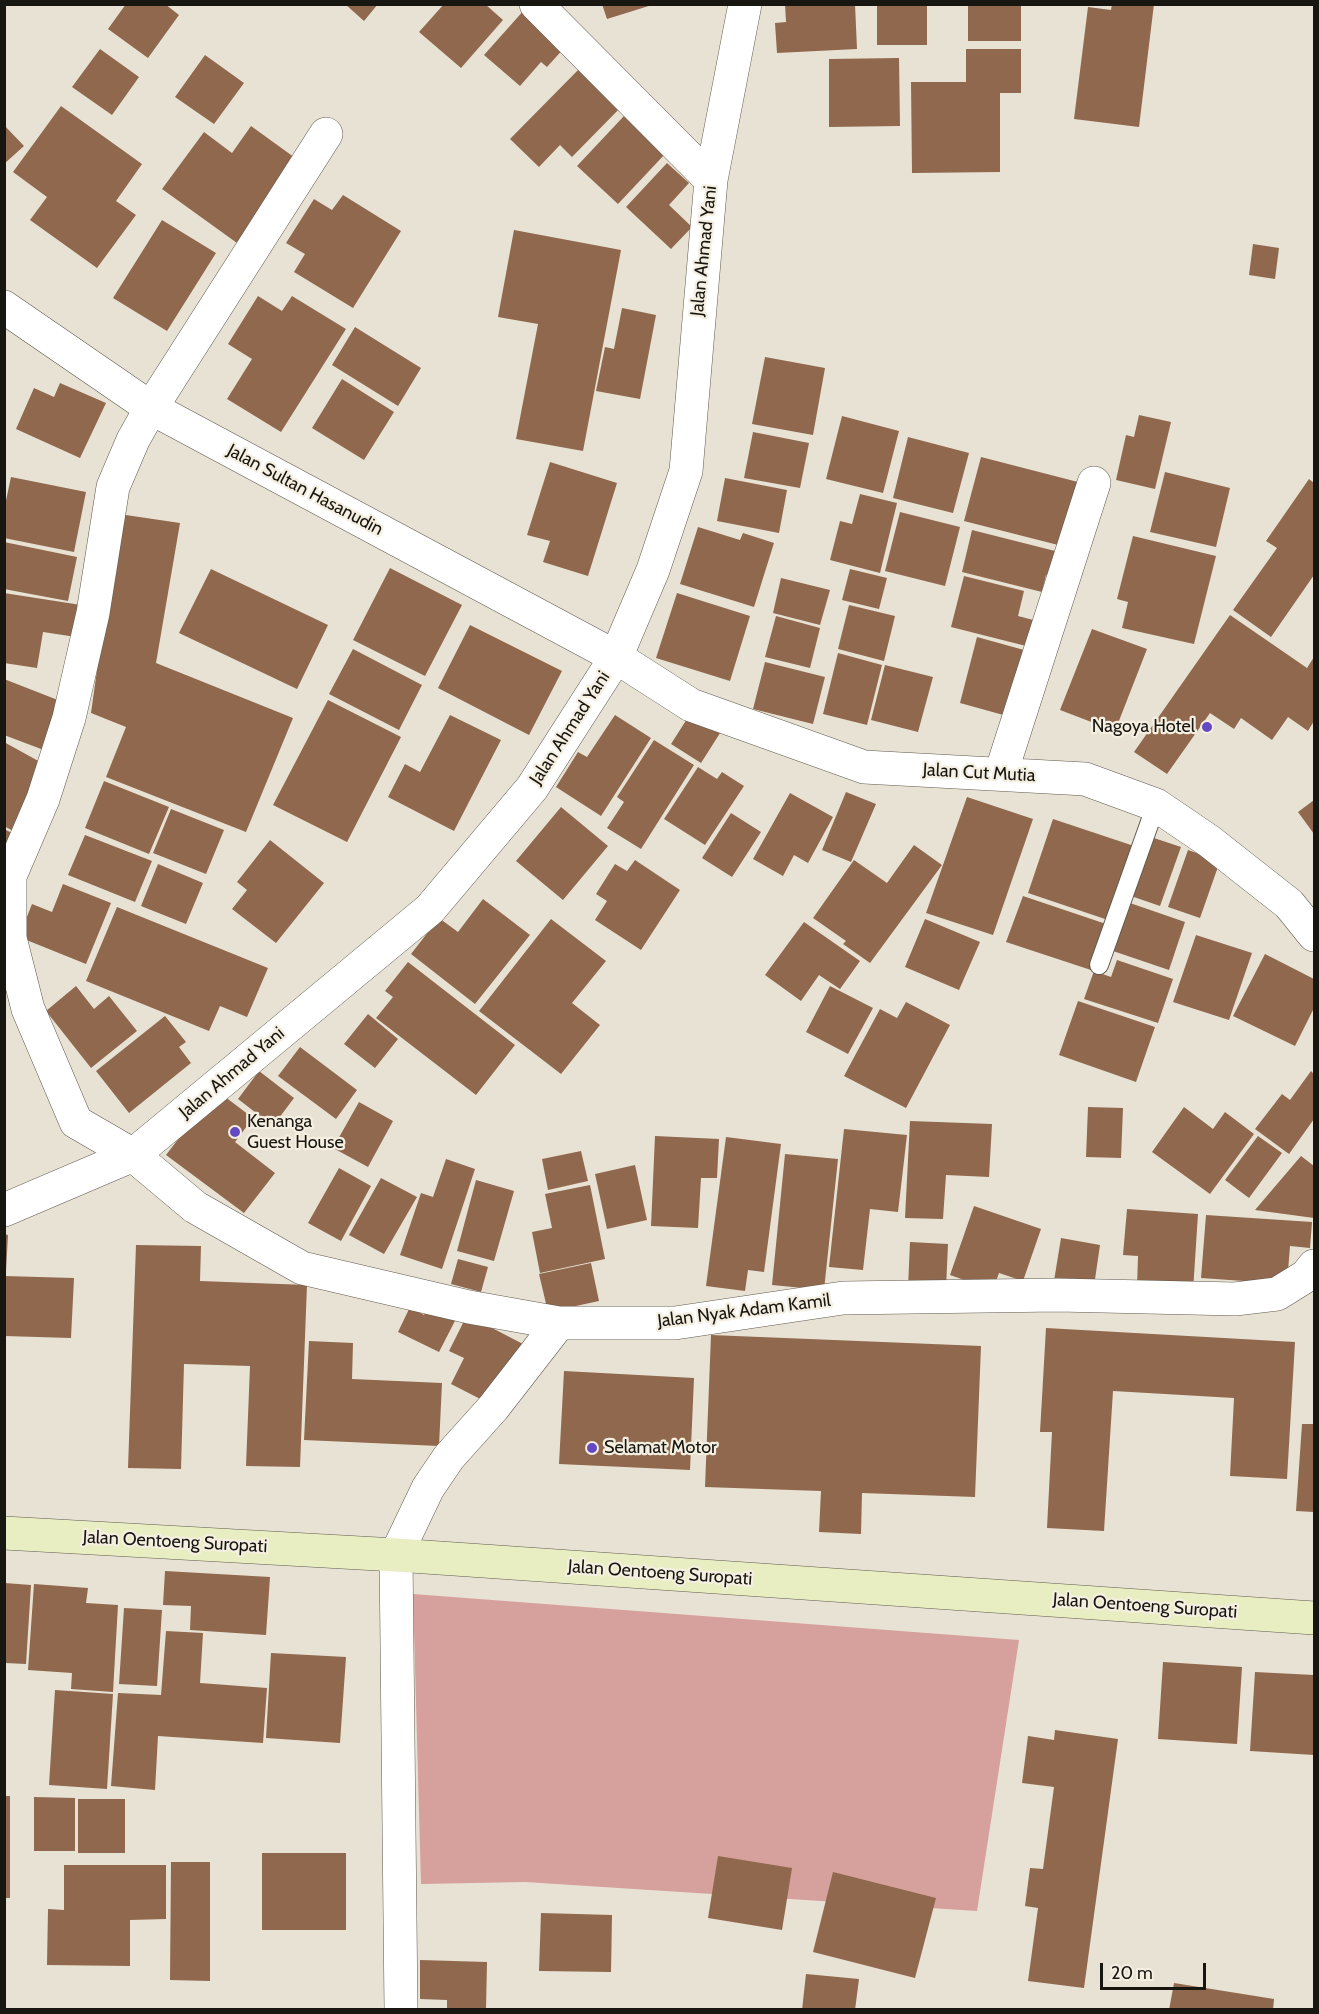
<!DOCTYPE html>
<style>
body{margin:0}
#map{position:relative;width:1319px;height:2014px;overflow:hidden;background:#e8e2d4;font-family:Cabin,sans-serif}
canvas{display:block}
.frame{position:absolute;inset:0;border:6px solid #181611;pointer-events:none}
.scale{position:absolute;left:1100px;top:1963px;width:106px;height:27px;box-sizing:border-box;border:3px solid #181611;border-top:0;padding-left:8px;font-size:18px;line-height:21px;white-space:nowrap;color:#181611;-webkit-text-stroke:4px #f5efe1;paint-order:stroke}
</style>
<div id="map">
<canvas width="1319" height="2014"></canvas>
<div class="frame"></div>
<div class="scale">20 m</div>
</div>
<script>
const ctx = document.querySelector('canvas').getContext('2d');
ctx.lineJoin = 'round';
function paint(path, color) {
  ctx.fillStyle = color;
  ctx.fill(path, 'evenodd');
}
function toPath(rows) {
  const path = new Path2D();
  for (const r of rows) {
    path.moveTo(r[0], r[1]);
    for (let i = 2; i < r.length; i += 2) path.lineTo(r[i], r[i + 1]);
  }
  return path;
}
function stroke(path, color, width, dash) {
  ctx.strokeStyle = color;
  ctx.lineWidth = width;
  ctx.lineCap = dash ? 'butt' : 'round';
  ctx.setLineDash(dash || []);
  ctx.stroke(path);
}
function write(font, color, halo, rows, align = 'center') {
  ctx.font = font + ' Cabin,sans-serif';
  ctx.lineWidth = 4.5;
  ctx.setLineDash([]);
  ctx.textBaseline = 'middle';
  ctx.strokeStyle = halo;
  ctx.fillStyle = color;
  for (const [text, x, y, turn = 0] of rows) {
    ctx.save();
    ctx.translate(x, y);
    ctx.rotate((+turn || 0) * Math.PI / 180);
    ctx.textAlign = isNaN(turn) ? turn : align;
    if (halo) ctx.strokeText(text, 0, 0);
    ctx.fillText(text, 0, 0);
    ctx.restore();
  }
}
const green = toPath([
 [413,1594,1019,1640,977,1911,525,1882,421,1884]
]);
const building = toPath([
 [126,4,165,4,179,15,148,58,108,29],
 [345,4,378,4,364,21],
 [444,4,485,4,503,20,461,68,419,32],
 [602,4,652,4,652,5,607,19],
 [785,4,855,4,857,49,777,53,775,23,786,22],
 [877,4,927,4,927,45,877,45],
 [968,4,1021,4,1021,41,968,41],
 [1112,4,1154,4,1139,127,1074,119,1088,7,1111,10],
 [525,9,566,46,547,67,541,62,520,86,484,55],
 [100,49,139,77,112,115,72,87],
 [966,49,1021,49,1021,93,1000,93,1000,172,912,173,911,82,966,82],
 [205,55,244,83,214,124,175,97],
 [899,58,900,126,829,127,829,59],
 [582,66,623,105,572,157,560,145,539,167,510,139],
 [61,106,142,164,116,201,136,215,97,268,30,220,47,197,13,172],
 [624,116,665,154,618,204,577,166],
 [4,125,24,146,4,164],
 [251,126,298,160,237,243,162,189,204,132,232,153],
 [667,163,689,183,669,205,692,227,671,249,626,207],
 [343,195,401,231,353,308,294,272,305,254,286,243,314,199,332,210],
 [162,220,216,253,167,331,113,298],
 [514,230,621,250,583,451,516,439,538,324,498,317],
 [1253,244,1279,248,1275,279,1249,275],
 [258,296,282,311,292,296,346,329,281,432,227,399,252,359,228,344],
 [622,308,656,315,640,399,596,391,605,347,614,349],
 [355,327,421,368,398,406,332,365],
 [765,357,825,368,813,435,752,424],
 [342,379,394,412,364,460,312,428],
 [60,383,106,403,80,458,16,429,34,388,54,397],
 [1139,415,1171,422,1155,489,1116,480,1126,435,1134,437],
 [842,416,899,431,883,493,826,479],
 [753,432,809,443,800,488,744,478],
 [908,437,969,453,953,513,893,498],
 [981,457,1078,482,1062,546,964,521],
 [550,462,617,483,588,576,543,562,550,541,527,535],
 [1165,472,1230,488,1216,547,1150,532],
 [11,477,86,492,74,552,4,538,4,510],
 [725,478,787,490,779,533,717,521],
 [1309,479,1314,483,1314,575,1271,637,1233,610,1277,548,1266,541],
 [860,494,897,503,880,573,830,560,840,521,852,524],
 [900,512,960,527,945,586,885,571],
 [119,514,180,523,156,663,293,718,246,832,106,777,126,727,91,713],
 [698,527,740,540,743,533,774,543,754,607,680,584],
 [972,530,1067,554,1061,579,1046,575,1042,592,962,572],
 [1133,536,1216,556,1194,644,1122,628,1128,602,1117,599],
 [4,542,77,557,68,601,4,589],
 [390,568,462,605,425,676,353,640],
 [211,569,328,625,297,689,179,633],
 [850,569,887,578,879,609,842,600],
 [964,576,1024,591,1018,616,1041,622,1034,648,951,627],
 [781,578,830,590,820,625,773,613],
 [4,593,81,605,76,637,43,632,37,668,4,663],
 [677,593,750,616,730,681,656,658],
 [849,605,895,616,884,661,838,649],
 [1230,615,1307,668,1314,657,1314,721,1308,731,1288,717,1272,740,1241,718,1234,729,1210,713,1167,774,1134,752],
 [776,616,820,628,810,668,765,657],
 [470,625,562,671,529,735,438,688],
 [1092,629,1147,649,1115,731,1060,710],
 [977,637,1024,650,1007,716,960,703],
 [353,649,422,685,399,730,329,694],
 [838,653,882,665,867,725,823,714],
 [765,662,825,677,813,724,753,709],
 [885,665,933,677,918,732,871,720],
 [4,679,68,704,49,752,4,735],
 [328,700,401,737,347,842,273,805],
 [692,711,722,730,701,763,671,744],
 [450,715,501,740,454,831,388,797,405,764,420,772],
 [615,715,651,738,601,816,556,787,578,752,587,757],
 [654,740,694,765,641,849,607,828,624,802,617,797],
 [4,742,51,768,15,832,4,826],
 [698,767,717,779,722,772,744,786,705,845,664,819],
 [104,781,169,807,149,854,85,828],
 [846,792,876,804,851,862,822,850],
 [790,793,833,817,808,863,794,855,783,876,753,859],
 [967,797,1033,819,993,935,926,913],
 [1314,800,1314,834,1298,812],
 [561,807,608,846,563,900,516,861],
 [171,809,224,830,206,874,153,853],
 [731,813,761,832,732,877,702,858],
 [1053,819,1134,846,1108,920,1028,893],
 [4,829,14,834,4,851],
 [85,835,152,861,135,902,68,875],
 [1151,837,1181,847,1160,906,1131,896],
 [270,840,324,883,276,943,232,909,247,890,237,882],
 [914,845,942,865,870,963,843,944,846,941,813,918,854,860,887,883],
 [1188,850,1220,861,1200,918,1168,907],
 [635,860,680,890,641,950,595,920,607,901,596,894,615,864,627,871],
 [158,864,203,883,186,924,141,906],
 [63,884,111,903,86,964,19,937,32,904,52,912],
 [1023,896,1109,925,1094,971,1006,942],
 [483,899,530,935,475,1004,411,954,439,918,458,932],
 [1130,903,1185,922,1169,970,1113,951],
 [117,907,268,968,247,1017,220,1006,209,1031,86,981],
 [551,919,606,961,572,1003,600,1025,561,1074,479,1011],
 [925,919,980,942,959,990,905,967],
 [804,922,860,961,840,989,819,975,801,1001,765,975],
 [1196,935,1252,953,1229,1020,1173,1002],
 [1265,954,1314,979,1314,1008,1295,1046,1233,1016],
 [1117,960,1173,979,1158,1023,1084,999,1094,971,1111,977],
 [408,962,515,1045,476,1095,376,1018,393,997,385,991],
 [76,986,94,1009,109,996,137,1031,91,1068,46,1011],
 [830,986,873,1008,848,1054,806,1032],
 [1078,1001,1155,1027,1136,1082,1059,1055],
 [906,1002,950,1025,906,1108,844,1076,880,1009,897,1018],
 [368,1014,398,1039,375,1068,344,1044],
 [165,1016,186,1042,179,1047,191,1063,129,1113,96,1071],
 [300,1047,357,1090,336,1119,278,1076],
 [259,1071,294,1098,273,1126,238,1099],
 [1311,1071,1314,1074,1314,1119,1289,1154,1255,1129,1282,1094,1290,1100],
 [216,1090,253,1118,235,1142,275,1173,244,1213,166,1155],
 [359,1102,393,1121,368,1167,333,1148],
 [1088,1107,1123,1108,1121,1158,1086,1157],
 [1184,1107,1213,1129,1225,1112,1254,1134,1210,1194,1152,1152],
 [910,1121,992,1124,989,1177,946,1175,943,1219,905,1218],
 [844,1129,907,1135,898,1212,870,1209,863,1270,829,1267],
 [655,1136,719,1139,717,1178,701,1178,698,1228,651,1226],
 [1258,1136,1282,1153,1249,1198,1225,1180],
 [726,1137,781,1144,764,1272,748,1270,745,1291,706,1286],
 [581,1151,588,1181,548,1190,542,1159],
 [785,1154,838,1159,824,1290,772,1285],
 [1301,1156,1314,1166,1314,1218,1255,1210],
 [446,1159,475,1169,442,1269,400,1255,421,1193,433,1197],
 [635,1165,647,1220,607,1229,595,1174],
 [339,1168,371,1186,341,1241,308,1223],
 [381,1178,417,1197,384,1254,349,1235],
 [476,1180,514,1191,494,1261,457,1251],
 [590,1185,605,1259,540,1273,532,1232,552,1228,545,1194],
 [974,1206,1041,1229,1023,1281,999,1273,993,1290,950,1275],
 [1127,1209,1198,1214,1193,1291,1137,1287,1138,1256,1123,1255],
 [1206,1215,1312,1222,1310,1248,1290,1246,1287,1284,1201,1278],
 [4,1234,8,1235,6,1271,4,1271],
 [1061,1238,1100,1245,1093,1293,1053,1287],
 [910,1242,948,1244,946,1289,908,1288],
 [136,1245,201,1246,200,1281,307,1285,300,1467,246,1466,250,1366,184,1364,181,1469,128,1468],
 [458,1259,488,1267,481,1292,451,1284],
 [591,1263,599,1301,548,1312,539,1274],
 [4,1276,74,1278,71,1338,4,1336],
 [430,1303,457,1317,439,1352,398,1332,410,1307,424,1315],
 [467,1315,523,1344,492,1405,451,1384,464,1358,449,1351],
 [1046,1328,1295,1342,1287,1479,1230,1476,1234,1398,1113,1391,1104,1531,1047,1528,1052,1432,1040,1432],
 [711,1335,981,1346,975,1497,862,1493,861,1534,819,1532,821,1491,705,1487],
 [309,1341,353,1343,352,1379,442,1383,439,1446,304,1440],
 [564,1371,694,1378,690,1470,559,1464],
 [1302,1424,1314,1424,1314,1512,1296,1511],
 [165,1571,270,1577,266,1635,190,1630,191,1606,163,1605],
 [5,1583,31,1585,26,1664,5,1663],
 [34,1584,88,1588,86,1603,118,1605,113,1692,71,1689,72,1673,28,1670],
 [124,1608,162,1610,157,1686,119,1684],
 [166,1631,203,1633,200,1683,267,1688,263,1743,158,1736,155,1790,111,1786,118,1693,161,1695],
 [271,1653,346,1657,340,1743,266,1738],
 [1163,1662,1242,1667,1237,1744,1158,1739],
 [1255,1672,1314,1675,1314,1755,1250,1751],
 [55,1690,113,1694,107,1789,49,1785],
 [1055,1730,1118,1739,1084,1988,1028,1981,1038,1908,1025,1906,1030,1868,1043,1869,1054,1787,1022,1783,1028,1736,1054,1740],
 [4,1796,10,1796,10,1898,4,1898],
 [34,1797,75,1798,75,1851,34,1851],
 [78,1799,125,1799,125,1853,78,1853],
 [262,1853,346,1853,346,1930,262,1930],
 [718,1856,792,1868,782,1930,708,1918],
 [171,1862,210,1862,210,1981,170,1980],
 [64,1865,166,1865,166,1919,130,1920,130,1966,47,1965,48,1909,64,1910],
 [833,1872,936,1898,915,1978,813,1952],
 [541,1913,612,1915,611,1972,539,1971],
 [420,1960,487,1962,486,2010,447,2010,447,2000,420,1999],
 [806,1974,859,1979,855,2010,802,2010],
 [1174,1983,1274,1999,1273,2010,1169,2010]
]);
const service = toPath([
 [1099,965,1156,805]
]);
const minor = toPath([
 [326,134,151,408,133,440,113,487,93,613,69,718,43,799,10,876,10,938,28,1009,76,1122,133,1155,195,1207,302,1268,469,1307,559,1323,675,1323,843,1298,1058,1295,1235,1299,1277,1294,1306,1276,1314,1266],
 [616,657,691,705,864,767,1085,779,1156,805,1209,841,1289,904,1314,935],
 [1001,773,1094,483],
 [401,2010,396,1555,428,1488,449,1457,493,1408,559,1323]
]);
const tertiary = toPath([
 [536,4,711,180],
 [4,307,151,408,616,657],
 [4,1210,133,1155,430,909,532,788,616,657,653,570,686,471,711,180,745,4]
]);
const secondary = toPath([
 [4,1533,396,1555,1314,1618]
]);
const markers = [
 [1207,727,6,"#6549c2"],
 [235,1132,6,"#6549c2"],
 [592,1448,6,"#6549c2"]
];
const streetNames = [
 ["Jalan Ahmad Yani",704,251,-84],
 ["Jalan Sultan Hasanudin",305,490,28],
 ["Jalan Ahmad Yani",570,728,-57],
 ["Jalan Cut Mutia",979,773,3],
 ["Jalan Ahmad Yani",232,1073,-40],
 ["Jalan Nyak Adam Kamil",744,1311,-7],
 ["Jalan Oentoeng Suropati",175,1542,3],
 ["Jalan Oentoeng Suropati",660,1573,4],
 ["Jalan Oentoeng Suropati",1145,1606,4]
];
const poiNames = [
 ["Nagoya Hotel",1195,727,"right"],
 ["Kenanga",247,1122],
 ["Guest House",247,1143],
 ["Selamat Motor",604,1448]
];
paint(green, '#d6a09d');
paint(building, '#90684d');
stroke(service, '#605a4f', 20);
stroke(minor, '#605a4f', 34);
stroke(tertiary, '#605a4f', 34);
stroke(secondary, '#605a4f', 34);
stroke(service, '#fff', 18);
stroke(minor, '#fff', 33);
stroke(tertiary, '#fff', 33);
stroke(secondary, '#e8eec1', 33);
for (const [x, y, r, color] of markers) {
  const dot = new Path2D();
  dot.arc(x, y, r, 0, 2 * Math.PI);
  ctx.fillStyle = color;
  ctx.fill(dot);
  stroke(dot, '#f5efe1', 2);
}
write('18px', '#181611', '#f5efe1', streetNames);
write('18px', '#181611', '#f5efe1', poiNames, 'left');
</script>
